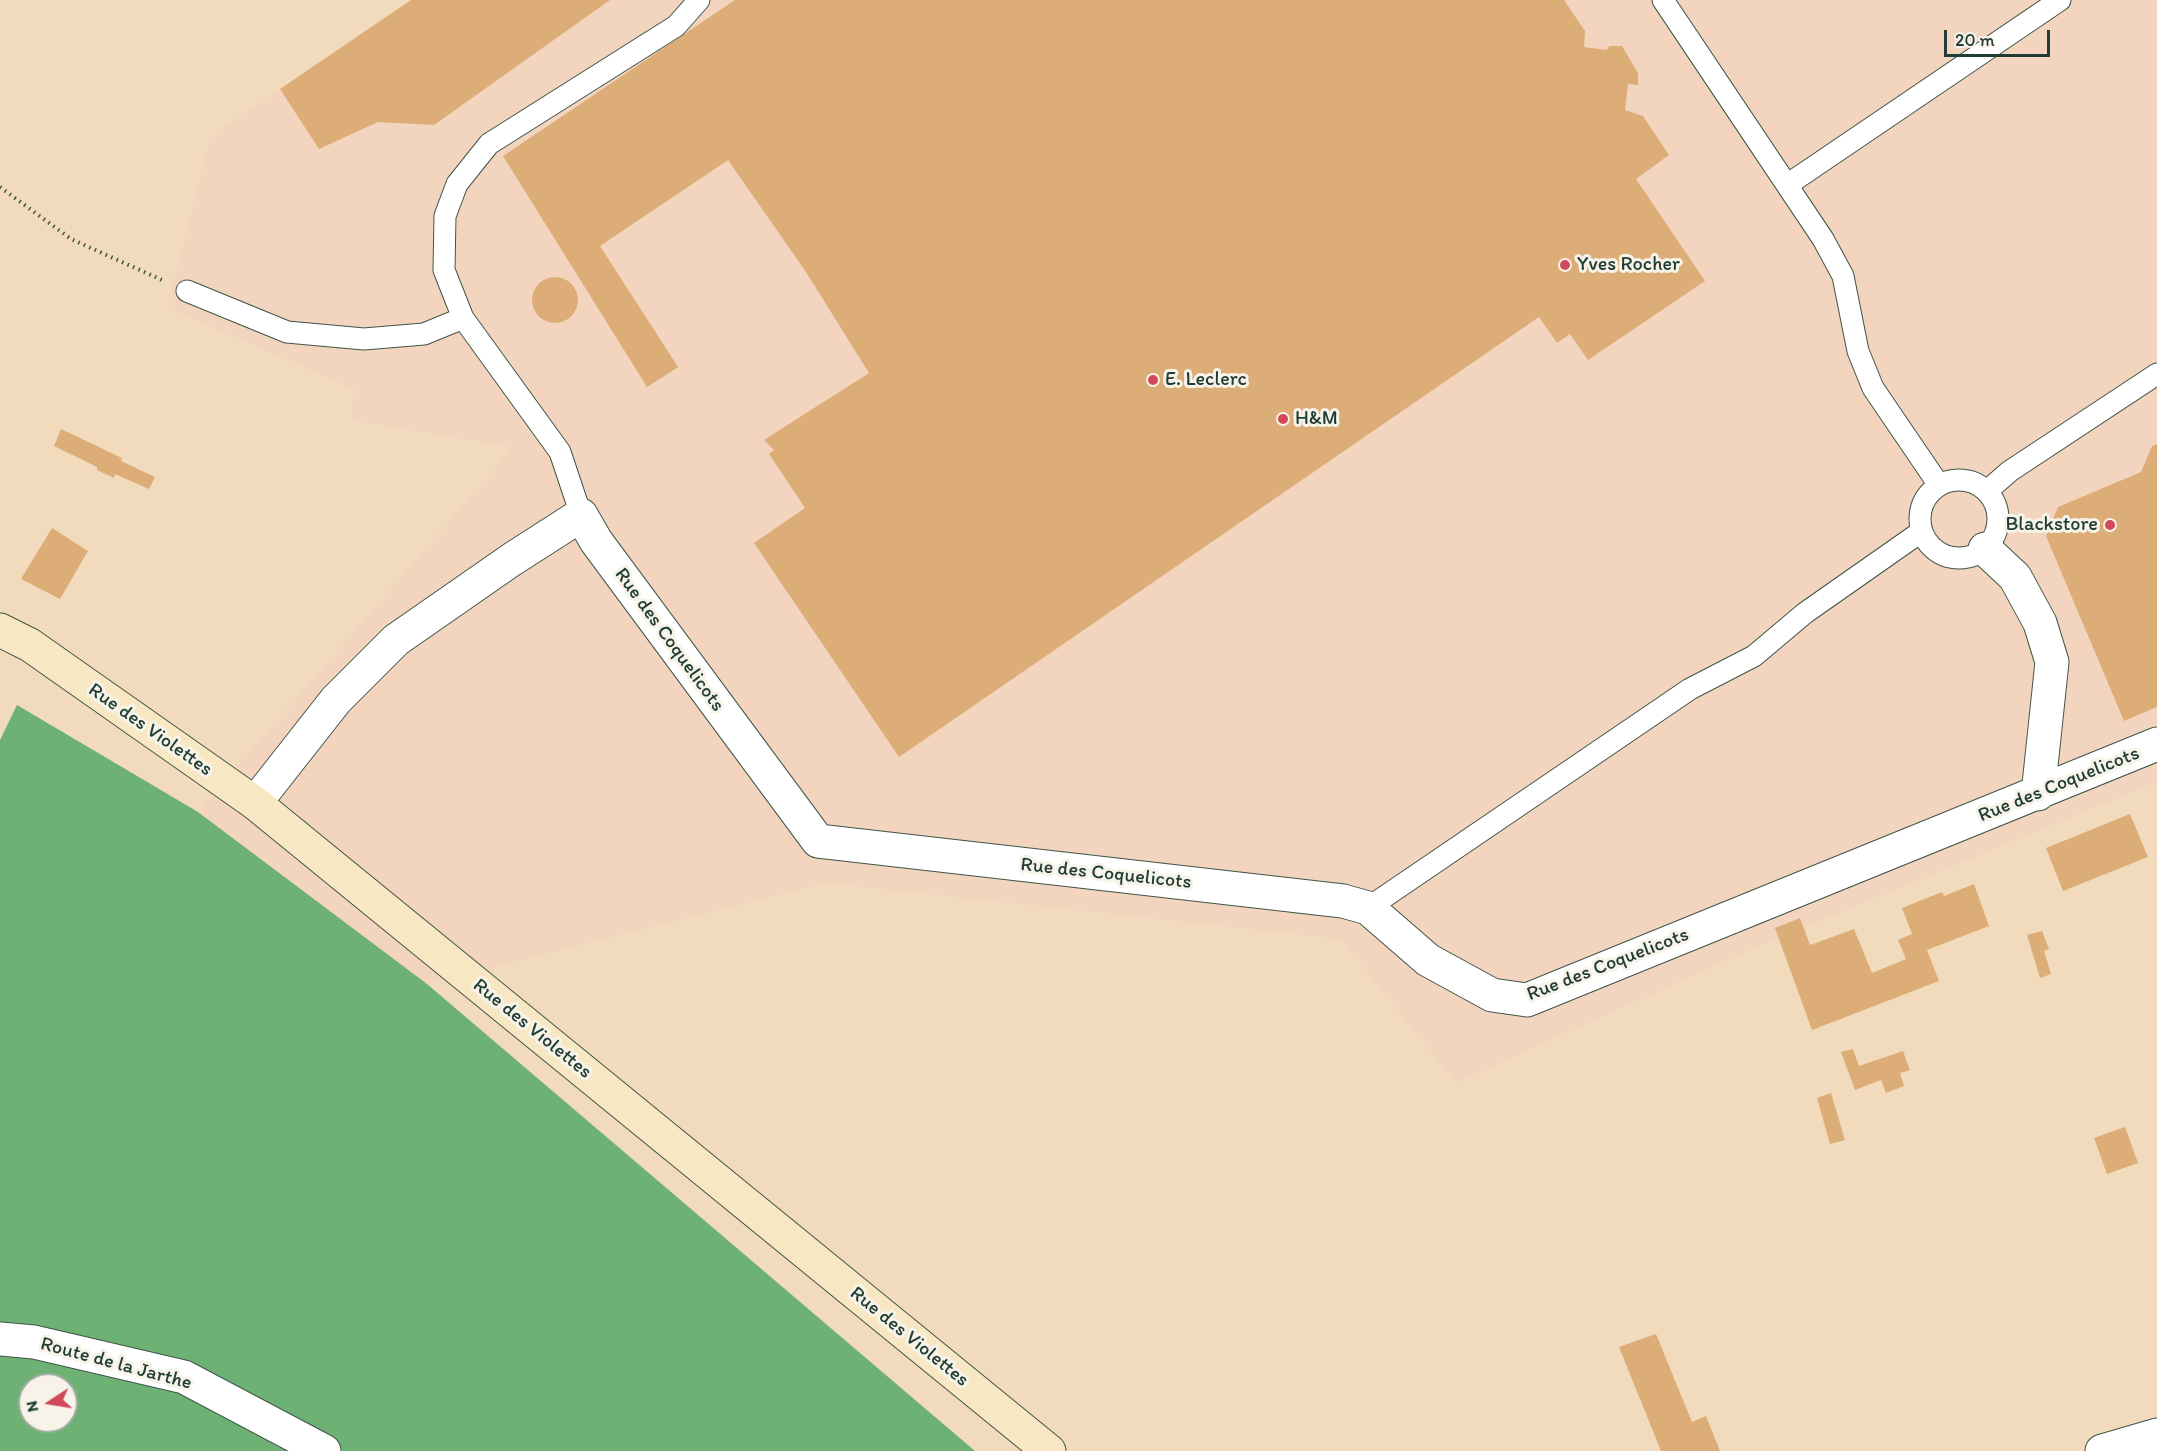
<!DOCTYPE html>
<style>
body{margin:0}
#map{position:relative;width:2157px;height:1451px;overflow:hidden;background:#f2dbbc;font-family:Itim,sans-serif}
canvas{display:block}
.north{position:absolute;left:18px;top:1373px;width:60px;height:60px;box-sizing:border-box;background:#f7f3e8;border:2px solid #a1aaa0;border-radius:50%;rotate:258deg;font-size:16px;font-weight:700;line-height:24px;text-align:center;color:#1f3d34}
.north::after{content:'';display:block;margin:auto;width:21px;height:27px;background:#d1495b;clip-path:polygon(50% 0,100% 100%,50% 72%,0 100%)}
.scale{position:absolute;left:1944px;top:30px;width:106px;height:27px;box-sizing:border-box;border:3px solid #1f3d34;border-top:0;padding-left:8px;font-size:18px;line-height:21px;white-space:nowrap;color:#1f3d34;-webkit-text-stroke:4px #f7f3e8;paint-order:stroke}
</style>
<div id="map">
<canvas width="2157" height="1451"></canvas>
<div class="north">N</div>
<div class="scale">20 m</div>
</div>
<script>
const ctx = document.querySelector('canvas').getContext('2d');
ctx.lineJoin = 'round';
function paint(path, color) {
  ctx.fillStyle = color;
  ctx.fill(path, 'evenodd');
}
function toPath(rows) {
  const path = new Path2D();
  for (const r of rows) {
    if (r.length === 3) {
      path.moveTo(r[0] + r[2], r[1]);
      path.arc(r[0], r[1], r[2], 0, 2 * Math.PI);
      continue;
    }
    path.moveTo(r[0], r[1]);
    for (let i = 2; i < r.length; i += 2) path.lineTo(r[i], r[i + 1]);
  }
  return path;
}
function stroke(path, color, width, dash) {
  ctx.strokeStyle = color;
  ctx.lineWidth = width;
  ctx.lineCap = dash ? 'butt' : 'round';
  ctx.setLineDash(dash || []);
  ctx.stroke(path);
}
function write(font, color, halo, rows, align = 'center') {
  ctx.font = font + ' Itim,sans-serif';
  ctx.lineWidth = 6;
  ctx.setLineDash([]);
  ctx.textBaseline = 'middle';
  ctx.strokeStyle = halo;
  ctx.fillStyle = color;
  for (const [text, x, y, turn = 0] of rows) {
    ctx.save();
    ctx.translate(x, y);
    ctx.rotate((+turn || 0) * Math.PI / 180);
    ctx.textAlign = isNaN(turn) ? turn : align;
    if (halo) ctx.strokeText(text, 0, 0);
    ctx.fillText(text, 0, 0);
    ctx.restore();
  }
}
const built = toPath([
 [411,0,2157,0,2157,782,1752,949,1456,1083,1340,939,827,883,427,984,198,812,513,447,351,420,354,389,167,308,210,137]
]);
const forest = toPath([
 [17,705,198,812,427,984,975,1451,0,1451,0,740],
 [30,1385,66,1385,66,1421,30,1421]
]);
const building = toPath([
 [411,0,610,0,434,125,378,122,319,149,280,89],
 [735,0,1564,0,1585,31,1584,47,1607,50,1609,46,1622,46,1638,73,1638,85,1628,84,1625,110,1643,116,1669,155,1636,179,1705,281,1588,360,1570,334,1557,343,1539,317,899,757,754,543,805,508,769,454,774,450,764,440,869,373,806,272,728,160,600,246,678,367,647,387,503,156],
 [555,300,23],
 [61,429,122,458,121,461,155,477,149,489,115,474,114,478,97,470,97,467,54,446],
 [2157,444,2157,707,2124,721,2046,536,2058,507,2141,472,2152,446],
 [52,528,88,551,60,599,21,579],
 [2130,814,2148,857,2063,891,2046,848],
 [1974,884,1989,926,1927,950,1939,981,1812,1030,1775,928,1800,918,1810,945,1854,929,1872,973,1906,959,1898,940,1912,934,1902,908,1942,892,1944,896],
 [2042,931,2049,949,2044,951,2051,974,2040,978,2027,935],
 [1853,1049,1859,1066,1903,1051,1910,1070,1900,1073,1904,1086,1886,1093,1881,1080,1855,1090,1841,1052],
 [1831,1093,1845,1140,1830,1144,1817,1098],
 [2125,1127,2138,1163,2107,1174,2094,1138],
 [1656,1334,1692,1422,1706,1416,1720,1451,1661,1451,1619,1347]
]);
const path = toPath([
 [0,187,71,239,162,280]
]);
const lane = toPath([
 [1663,0,1823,239,1843,276,1858,351,1873,388,1939,485],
 [1787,185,2060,0],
 [187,291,287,332,364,339,424,334,463,318],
 [1959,519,39],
 [1987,491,2010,471,2157,374],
 [581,515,560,452,463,318,444,270,445,216,457,184,489,144,676,26,699,0],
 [1368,908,1690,689,1754,656,1805,613,1922,531]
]);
const street = toPath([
 [1985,549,2015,577,2040,623,2052,662,2038,794],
 [255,803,336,700,396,640,511,560,581,515,596,541,818,841,1343,901,1368,908,1428,960,1492,995,1527,1000,2157,744],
 [0,1339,34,1342,184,1377,324,1451],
 [2102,1451,2157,1435]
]);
const secondary = toPath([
 [0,630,30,645,255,803,1049,1451]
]);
const markers = [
 [1565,265,6,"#d1495b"],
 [1153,380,6,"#d1495b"],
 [1283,419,6,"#d1495b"],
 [2110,525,6,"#d1495b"]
];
const poiNames = [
 ["Yves Rocher",1577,265],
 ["E. Leclerc",1165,380],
 ["H&M",1295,419],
 ["Blackstore",2098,525,"right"]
];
const streetNames = [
 ["Rue des Coquelicots",669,640,54],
 ["Rue des Violettes",150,730,35],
 ["Rue des Coquelicots",2059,785,-22],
 ["Rue des Coquelicots",1106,874,6],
 ["Rue des Coquelicots",1608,965,-21],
 ["Rue des Violettes",532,1029,39],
 ["Rue des Violettes",909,1337,39],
 ["Route de la Jarthe",116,1364,15]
];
paint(built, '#f3d4be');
paint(forest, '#6db175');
paint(building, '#ddad78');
stroke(lane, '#3f5548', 23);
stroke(street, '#3f5548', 35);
stroke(secondary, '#3f5548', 35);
stroke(path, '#3f5548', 4, [1.5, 4.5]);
stroke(lane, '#fff', 21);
stroke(street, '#fff', 33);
stroke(secondary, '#f7e8c3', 33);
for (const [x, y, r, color] of markers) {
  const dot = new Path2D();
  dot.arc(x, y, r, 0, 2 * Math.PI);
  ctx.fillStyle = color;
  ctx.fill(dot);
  stroke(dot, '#f7f3e8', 2);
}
write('20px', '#1f3d34', '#f7f3e8', poiNames, 'left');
write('20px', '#1f3d34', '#f7f3e8', streetNames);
</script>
